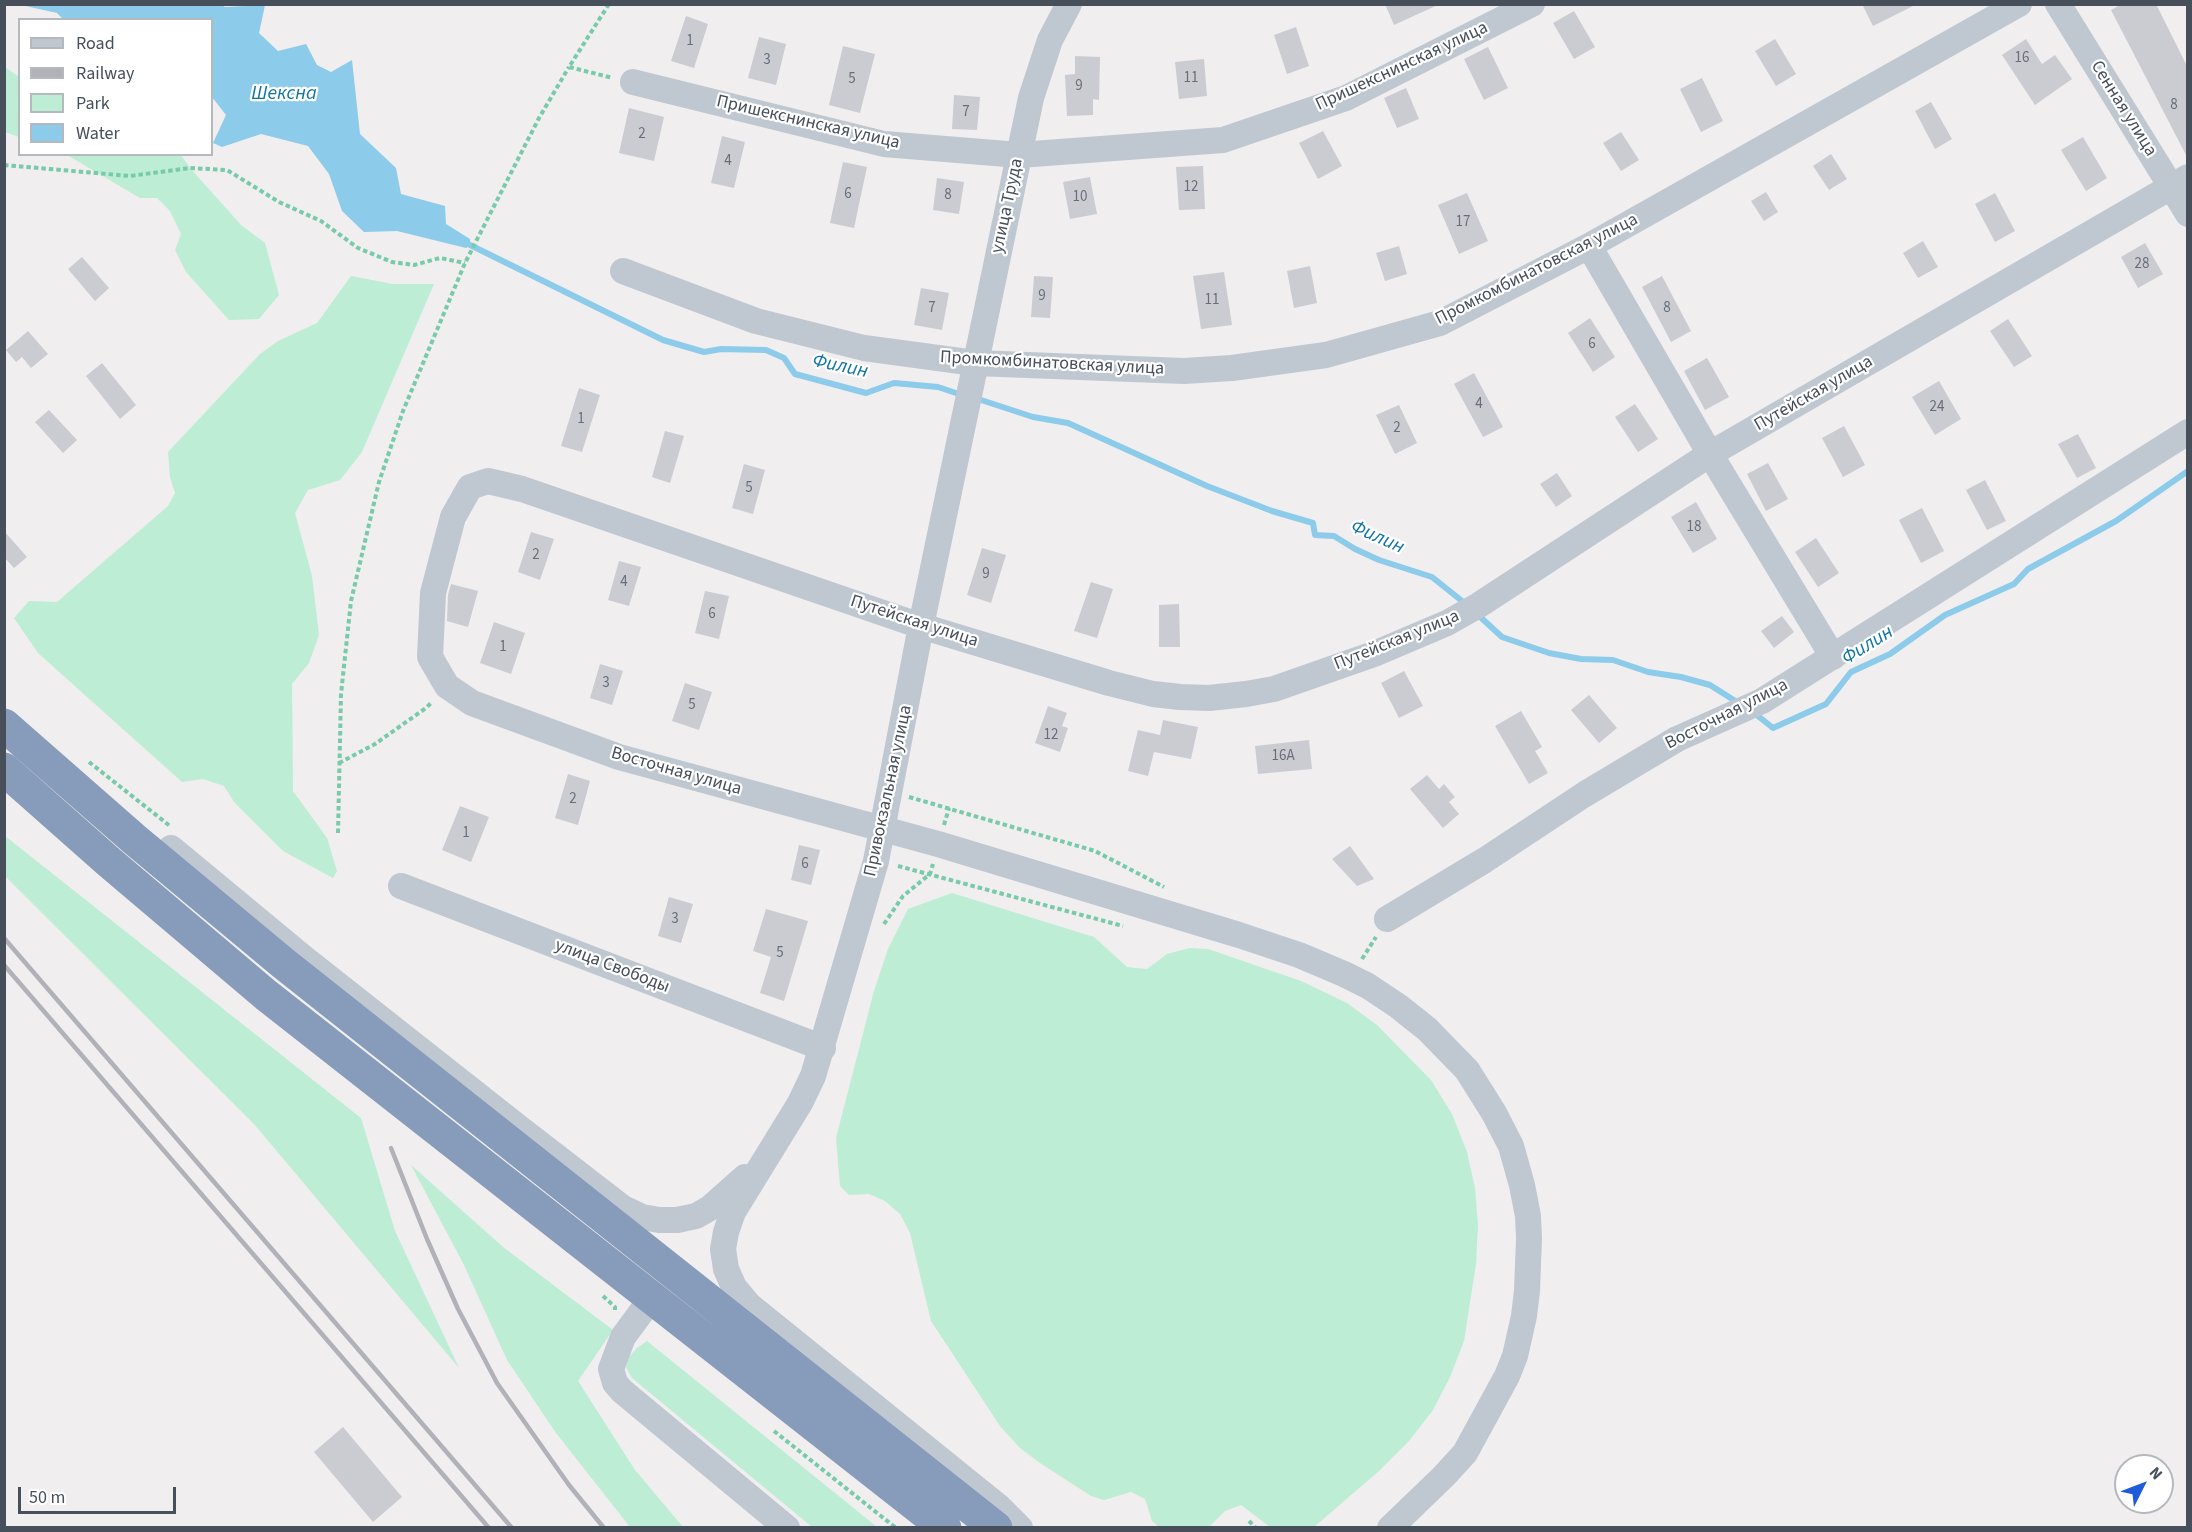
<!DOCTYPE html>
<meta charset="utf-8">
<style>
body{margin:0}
#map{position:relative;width:2192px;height:1532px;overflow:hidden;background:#f0eeee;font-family:"Source Sans 3",sans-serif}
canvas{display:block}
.frame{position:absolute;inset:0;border:6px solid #474f5b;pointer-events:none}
.legend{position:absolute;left:18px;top:18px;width:195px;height:138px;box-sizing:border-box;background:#fff;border:2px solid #b5b9bd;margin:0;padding:8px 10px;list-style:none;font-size:18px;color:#474f5b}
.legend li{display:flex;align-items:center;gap:12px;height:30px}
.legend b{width:30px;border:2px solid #b5b9bd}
.north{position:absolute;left:2114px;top:1454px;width:60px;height:60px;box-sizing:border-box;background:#fff;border:2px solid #b5b9bd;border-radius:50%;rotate:48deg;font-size:16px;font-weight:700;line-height:24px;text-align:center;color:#474f5b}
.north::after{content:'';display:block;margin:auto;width:21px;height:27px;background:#1f5cd9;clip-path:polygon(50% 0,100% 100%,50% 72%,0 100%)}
.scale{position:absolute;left:18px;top:1487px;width:158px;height:27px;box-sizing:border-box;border:3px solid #474f5b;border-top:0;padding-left:8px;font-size:18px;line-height:21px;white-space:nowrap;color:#474f5b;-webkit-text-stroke:4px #fff;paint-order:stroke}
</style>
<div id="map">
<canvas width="2192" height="1532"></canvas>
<div class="frame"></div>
<ul class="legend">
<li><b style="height:8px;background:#bfc7d0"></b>Road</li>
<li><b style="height:8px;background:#b0b2b8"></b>Railway</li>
<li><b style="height:16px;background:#bdedd5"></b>Park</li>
<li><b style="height:16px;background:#8ccbe9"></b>Water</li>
</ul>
<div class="north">N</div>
<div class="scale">50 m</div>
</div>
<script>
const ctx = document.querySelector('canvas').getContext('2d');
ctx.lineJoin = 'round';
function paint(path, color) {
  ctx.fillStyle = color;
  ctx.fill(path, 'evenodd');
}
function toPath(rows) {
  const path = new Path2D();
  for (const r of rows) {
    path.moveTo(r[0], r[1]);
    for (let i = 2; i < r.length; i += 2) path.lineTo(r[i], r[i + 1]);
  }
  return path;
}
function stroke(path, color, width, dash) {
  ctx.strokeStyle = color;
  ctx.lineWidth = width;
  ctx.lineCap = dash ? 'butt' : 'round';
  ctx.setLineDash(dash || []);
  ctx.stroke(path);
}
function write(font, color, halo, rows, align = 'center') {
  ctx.font = font + ' "Source Sans 3",sans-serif';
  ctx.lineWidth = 4.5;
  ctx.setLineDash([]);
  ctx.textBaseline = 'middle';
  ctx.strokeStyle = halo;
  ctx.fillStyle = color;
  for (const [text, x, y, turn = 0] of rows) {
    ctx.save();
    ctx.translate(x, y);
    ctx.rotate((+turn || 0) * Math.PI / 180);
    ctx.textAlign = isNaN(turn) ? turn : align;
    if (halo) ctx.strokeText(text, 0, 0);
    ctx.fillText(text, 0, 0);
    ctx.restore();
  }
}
const green = toPath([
 [5,67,19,77,19,137,5,132],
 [67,155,181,155,190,168,241,225,265,243,279,295,259,319,229,320,186,272,175,250,181,234,170,211,157,198,140,198],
 [351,276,393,284,434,284,362,452,340,480,308,490,295,513,312,576,319,635,309,663,292,684,293,791,327,838,337,871,333,878,283,851,234,802,224,786,203,779,182,782,38,653,14,618,29,601,57,602,168,506,175,493,170,477,168,452,260,354,278,341,317,323],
 [5,836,361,1118,395,1231,459,1368,254,1124,5,876],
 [952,893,1094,937,1127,967,1147,969,1167,954,1190,948,1208,949,1301,981,1347,1003,1377,1025,1431,1080,1452,1114,1467,1152,1475,1188,1478,1225,1476,1264,1464,1341,1450,1377,1433,1410,1409,1441,1379,1471,1314,1527,1270,1527,1241,1505,1225,1511,1209,1527,1159,1527,1152,1521,1145,1499,1131,1492,1104,1500,1091,1496,1040,1463,1020,1448,1000,1426,931,1321,910,1233,900,1214,885,1201,869,1194,849,1195,840,1186,836,1138,874,991,888,949,908,909],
 [411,1165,503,1247,613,1330,578,1381,635,1470,683,1527,630,1527,556,1433,507,1360,464,1265],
 [647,1341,877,1527,812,1527,632,1378,626,1367,629,1357,637,1348]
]);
const water = toPath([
 [220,4,225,7,265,5,259,33,278,51,306,44,317,65,331,72,352,60,360,134,396,168,401,194,445,206,446,224,470,239,470,245,466,248,397,231,364,232,342,211,329,174,308,146,261,134,222,147,213,143,226,115,212,97,212,20,63,19,57,13,21,5]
]);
const stream = toPath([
 [464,242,663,340,704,352,721,349,766,350,784,358,795,374,866,393,894,383,938,387,962,395],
 [975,398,1033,417,1068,423,1207,486,1272,511,1313,523,1315,535,1334,536,1355,549,1379,560,1432,577,1467,605],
 [1477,614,1502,637,1549,653,1581,659,1613,660,1648,672,1681,677,1710,685,1740,704],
 [1753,712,1773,728,1826,704,1851,672,1890,654,1945,615,2014,584,2028,569,2116,521,2188,471]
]);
const building = toPath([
 [1385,4,1440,4,1394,25],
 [1862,4,1917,4,1873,26],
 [2122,4,2156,4,2187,66,2187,157,2111,10],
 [1574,11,1595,47,1574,59,1553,23],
 [686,16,708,24,694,68,671,61],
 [1296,27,1309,66,1287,74,1274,35],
 [759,37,786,44,776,85,748,78],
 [1775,39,1796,74,1776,86,1755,51],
 [2026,39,2042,64,2055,55,2072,79,2035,105,2002,55],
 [843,46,875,54,860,113,829,105],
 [1488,47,1508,88,1484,100,1464,59],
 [1075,56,1100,57,1099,100,1093,99,1093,115,1067,116,1065,75,1075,74],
 [1204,59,1207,96,1179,99,1175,62],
 [1702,78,1723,121,1701,132,1680,89],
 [1406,88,1419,119,1397,128,1384,98],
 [954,95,980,97,977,130,952,129],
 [1931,102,1952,139,1935,149,1915,111],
 [629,108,664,117,654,161,619,153],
 [1323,131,1342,166,1318,179,1299,143],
 [1621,132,1639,160,1621,171,1603,143],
 [722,136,745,142,734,188,711,183],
 [2083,137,2107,178,2086,191,2061,150],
 [1831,154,1847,179,1829,190,1813,166],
 [843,162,867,167,854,228,830,223],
 [1203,166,1205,209,1179,210,1176,167],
 [1090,177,1097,214,1070,219,1063,182],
 [937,178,964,182,959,214,933,210],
 [1766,192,1778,212,1764,221,1751,201],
 [1467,193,1488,241,1459,254,1438,205],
 [1995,193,2015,231,1995,242,1975,204],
 [1923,241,1938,267,1918,278,1903,253],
 [2145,243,2163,274,2138,288,2121,257],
 [1399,246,1407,274,1385,281,1376,253],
 [82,257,109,288,95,301,68,269],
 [1310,266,1317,303,1294,308,1287,271],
 [1224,272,1232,325,1201,329,1193,276],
 [1034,276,1053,277,1050,318,1031,317],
 [1662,276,1691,331,1671,342,1642,287],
 [921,288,949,293,942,330,914,325],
 [1590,318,1615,357,1593,372,1568,333],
 [2008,319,2032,356,2014,367,1990,331],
 [28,331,48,354,31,368,22,357,16,362,6,350],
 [1707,358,1729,397,1705,410,1684,371],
 [102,363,136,405,120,419,86,376],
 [1474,373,1503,427,1483,437,1454,384],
 [1939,381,1961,419,1935,435,1912,397],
 [579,388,600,395,582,452,561,446],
 [1635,404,1658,439,1638,452,1615,417],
 [1399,405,1417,443,1395,454,1376,415],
 [49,410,77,440,63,453,35,422],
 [1844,426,1865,465,1843,477,1822,438],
 [665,431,684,436,670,483,652,477],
 [2078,434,2096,468,2077,478,2058,444],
 [1768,463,1788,499,1766,511,1747,474],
 [744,464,765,470,753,514,732,508],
 [1557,473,1572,496,1556,507,1540,484],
 [1985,480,2006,521,1987,530,1966,490],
 [1696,502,1717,539,1693,553,1671,517],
 [1922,508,1944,551,1921,563,1899,520],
 [4,531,27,557,14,568,4,557],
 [531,532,554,539,540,580,518,572],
 [1816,538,1839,573,1818,587,1795,552],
 [982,548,1006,555,991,603,967,595],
 [619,561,641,567,629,606,608,600],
 [1091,582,1113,589,1097,638,1074,631],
 [451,584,478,591,468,627,447,621,448,595],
 [705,591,729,596,719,639,695,633],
 [1179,604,1180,647,1159,647,1159,605],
 [1782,616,1794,632,1774,648,1761,631],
 [494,622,525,633,511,674,480,663],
 [600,664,623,671,612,705,590,698],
 [1404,671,1423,706,1399,718,1381,683],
 [685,683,712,692,699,730,672,721],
 [1589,695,1617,728,1599,743,1571,710],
 [1048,706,1067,713,1062,726,1068,728,1060,752,1035,743],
 [1521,711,1542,747,1535,751,1548,773,1529,784,1495,726],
 [1163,720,1198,727,1191,759,1154,752,1148,776,1128,771,1138,730,1160,735],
 [1309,740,1312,769,1258,774,1255,746],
 [568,774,590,781,578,825,555,818],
 [1427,775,1439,789,1444,784,1455,797,1449,802,1459,814,1443,828,1410,789],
 [460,806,489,817,471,862,442,850],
 [799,845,820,850,811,885,791,880],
 [1350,846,1374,879,1357,886,1332,859],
 [669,897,693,904,681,943,658,936],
 [766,909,808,921,784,1001,760,993,771,957,753,951],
 [343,1427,402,1497,373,1522,314,1452]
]);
const path = toPath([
 [609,4,569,67,613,78],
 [4,165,130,176,190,168,227,170,279,202,321,221,358,248,392,262,414,265,440,258,465,263],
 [89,762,170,826],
 [339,763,375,744,426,708,432,702],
 [909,797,1095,851,1164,887],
 [944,825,949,808],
 [338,833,341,694,351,601,379,482,403,411,465,263,539,118,569,67],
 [898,866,1123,926],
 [884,924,903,896,930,874,933,864],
 [1362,959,1376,937],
 [603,1296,615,1307,615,1310],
 [774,1431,896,1528],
 [1249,1521,1256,1528]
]);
const minor = toPath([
 [2058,4,2188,214],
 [633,82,884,144,1019,155,1223,140,1346,98,1532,4],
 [1589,246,1710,454,1833,657],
 [623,271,756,321,864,348,975,363,1184,371,1232,368,1326,355,1440,323,1589,246,2019,4],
 [171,848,305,959,518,1127,623,1208,642,1217,659,1220,677,1220,696,1216,710,1208,745,1177],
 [401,886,823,1048],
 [1387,919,1485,860,1585,794,1677,739,1762,701,2188,432],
 [651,1299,623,1337,611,1369,615,1383,622,1391,787,1528],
 [1020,1528,998,1506,749,1305,734,1287,726,1269,723,1249,726,1232,733,1212,800,1103,813,1076,876,861,921,626,1031,98,1050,40,1069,4],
 [1390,1528,1444,1476,1465,1453,1507,1376,1515,1356,1524,1316,1527,1291,1529,1238,1528,1216,1522,1185,1511,1146,1494,1113,1467,1070,1427,1029,1398,1006,1368,986,1344,974,1299,955,1239,935,938,844,619,757,472,703,447,686,430,657,433,593,453,517,470,487,488,481,522,489,921,626,1109,683,1153,694,1180,697,1209,698,1246,694,1274,689,1374,654,1447,623,1479,605,1710,454,2188,177]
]);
const highway = toPath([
 [4,725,134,839,283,963,996,1528],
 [4,769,109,862,266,995,945,1528]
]);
const rail = toPath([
 [4,938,512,1528],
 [4,965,489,1528],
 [391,1148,427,1239,458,1309,497,1383,569,1485,604,1528]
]);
const numberNames = [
 ["1",690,42],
 ["16",2022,59],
 ["3",767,61],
 ["11",1191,79],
 ["5",852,80],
 ["9",1079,87],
 ["8",2174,106],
 ["7",966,113],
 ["2",642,135],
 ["4",728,162],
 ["12",1191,188],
 ["6",848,195],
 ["8",948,196],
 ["10",1080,198],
 ["17",1463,223],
 ["28",2142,265],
 ["9",1042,297],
 ["11",1212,301],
 ["7",932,309],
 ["8",1667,309],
 ["6",1592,345],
 ["4",1479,405],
 ["24",1937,408],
 ["1",581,420],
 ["2",1397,429],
 ["5",749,489],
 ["18",1694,528],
 ["2",536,556],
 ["9",986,575],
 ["4",624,583],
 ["6",712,615],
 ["1",503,648],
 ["3",606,684],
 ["5",692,706],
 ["12",1051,736],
 ["16А",1283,757],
 ["2",573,800],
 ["1",466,834],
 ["6",805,865],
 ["3",675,920],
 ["5",780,954]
];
const streetNames = [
 ["Пришекснинская улица",1402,67,-25],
 ["Сенная улица",2123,109,58],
 ["Пришекснинская улица",808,123,13],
 ["улица Труда",1008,206,-78],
 ["Промкомбинатовская улица",1537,270,-27],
 ["Промкомбинатовская улица",1052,364,3],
 ["Путейская улица",1814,394,-30],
 ["Путейская улица",914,622,18],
 ["Путейская улица",1397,641,-22],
 ["Восточная улица",1727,715,-27],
 ["Восточная улица",676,772,16],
 ["Привокзальная улица",889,791,-78],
 ["улица Свободы",612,967,21]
];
const waterNames = [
 ["Шексна",284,95],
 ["Филин",840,367,12],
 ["Филин",1377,538,24],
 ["Филин",1868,646,-32]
];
paint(green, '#bdedd5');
paint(water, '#8ccbe9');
stroke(stream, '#8ccbe9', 6);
paint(building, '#cbccd2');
stroke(path, '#77caaa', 4, [4.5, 3]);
stroke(minor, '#bfc7d0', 26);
stroke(highway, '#879bbb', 33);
stroke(rail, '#b0b2b8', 4.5);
write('15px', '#686e79', null, numberNames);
write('18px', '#474f5b', '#fff', streetNames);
write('italic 20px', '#1175a3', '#fff', waterNames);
</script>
